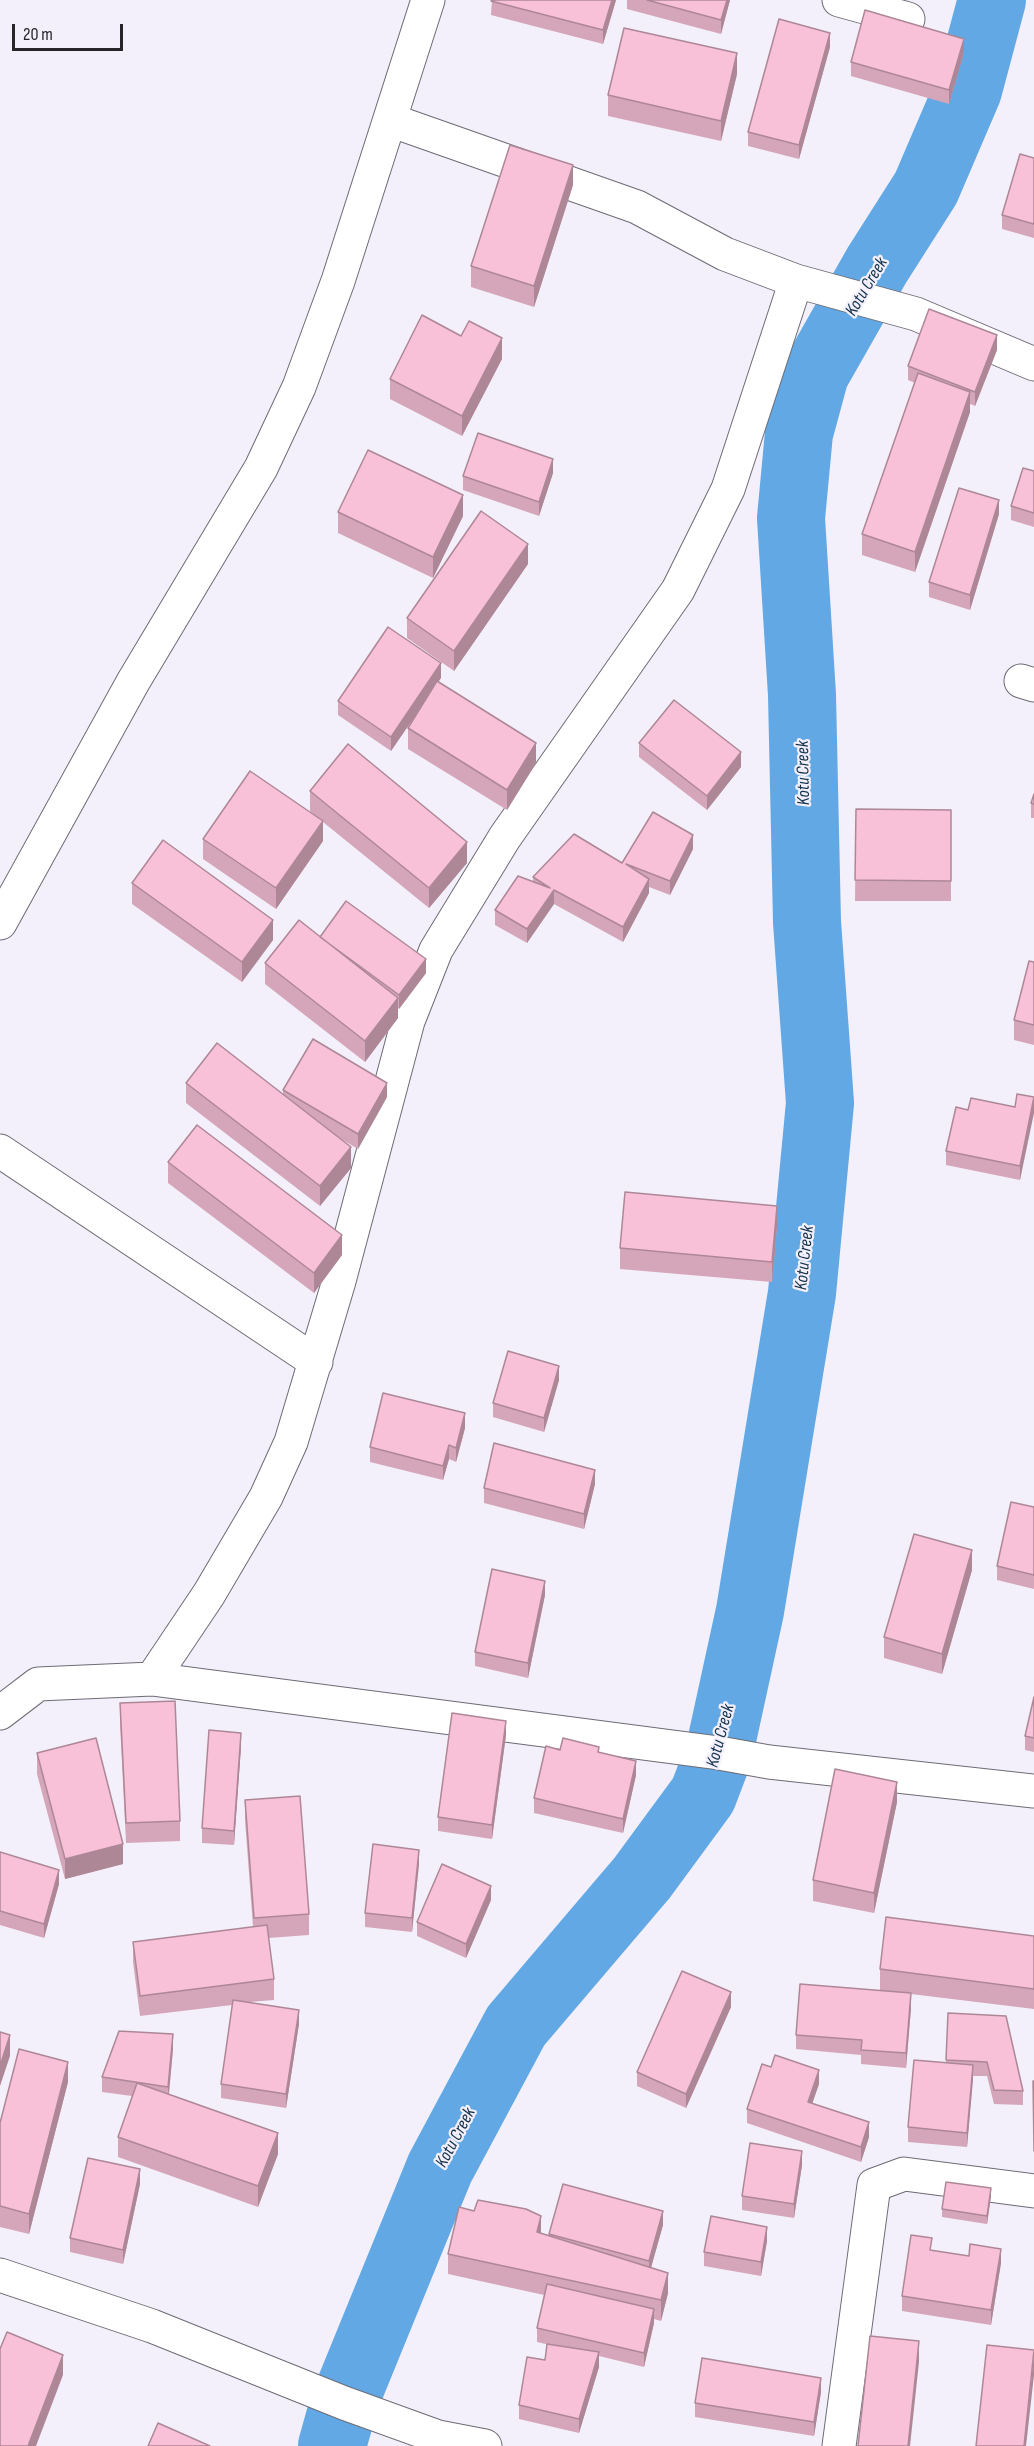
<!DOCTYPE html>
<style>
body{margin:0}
#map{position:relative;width:1034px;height:2446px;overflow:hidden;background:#f3f0fb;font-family:"Sofia Sans Condensed",sans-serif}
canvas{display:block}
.scale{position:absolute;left:12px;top:24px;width:111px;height:27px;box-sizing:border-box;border:3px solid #262529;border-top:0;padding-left:8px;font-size:18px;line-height:21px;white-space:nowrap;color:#262529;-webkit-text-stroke:4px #f3f0fb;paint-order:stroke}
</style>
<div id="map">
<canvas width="1034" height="2446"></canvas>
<div class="scale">20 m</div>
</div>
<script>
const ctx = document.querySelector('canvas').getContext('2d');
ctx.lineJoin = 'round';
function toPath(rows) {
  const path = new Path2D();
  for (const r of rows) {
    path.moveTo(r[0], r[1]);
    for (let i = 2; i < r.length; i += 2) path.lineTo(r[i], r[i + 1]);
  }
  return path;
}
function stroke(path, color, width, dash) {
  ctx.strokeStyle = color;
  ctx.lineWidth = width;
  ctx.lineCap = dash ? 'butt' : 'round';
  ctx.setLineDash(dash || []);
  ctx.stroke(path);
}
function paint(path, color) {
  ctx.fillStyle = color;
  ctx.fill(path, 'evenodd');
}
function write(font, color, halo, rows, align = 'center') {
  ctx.font = font + ' "Sofia Sans Condensed",sans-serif';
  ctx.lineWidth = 4.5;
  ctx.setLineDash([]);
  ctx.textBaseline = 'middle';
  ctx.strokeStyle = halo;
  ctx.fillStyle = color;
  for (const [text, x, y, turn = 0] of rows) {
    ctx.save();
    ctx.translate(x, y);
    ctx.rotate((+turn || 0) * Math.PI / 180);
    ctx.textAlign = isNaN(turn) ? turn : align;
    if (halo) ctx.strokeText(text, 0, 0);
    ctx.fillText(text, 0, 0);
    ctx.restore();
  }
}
const river = toPath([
 [332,2446,344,2403,440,2168,516,2026,642,1878,703,1795,719,1753,750,1611,802,1293,820,1103,807,922,802,695,791,518,799,433,815,374,877,265,926,188,968,90,992,0]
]);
const street = toPath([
 [839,0,908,19],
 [796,281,916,314,1034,364],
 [1021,681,1034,685],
 [0,923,133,682,261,468,299,387,338,281,428,0],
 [0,1151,316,1362],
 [152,1679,209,1594,266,1497,291,1442,339,1281,408,1021,436,950,505,837,678,590,728,489,796,281,725,254,637,207,390,120],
 [0,1713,38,1684,152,1679,719,1753,769,1762,1034,1791],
 [0,2275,152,2326,344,2403,438,2437,485,2446],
 [839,2446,874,2185,904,2174,1034,2191]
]);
const wall = toPath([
 [492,0,616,0,603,44,491,15],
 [627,0,730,0,721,34,627,9],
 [830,47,799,159,748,146,748,132],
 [964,53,949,104,851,76,851,62],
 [737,74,721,141,608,116,608,95],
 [1034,158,1034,238,1002,229,1002,215],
 [573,185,534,307,471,287,471,266],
 [997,350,975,406,970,404,970,412,915,572,862,555,862,534,915,383,908,380,908,366],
 [502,359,462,436,390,399,390,379],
 [1034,471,1034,527,1011,520,1011,506],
 [553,473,539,516,463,490,463,476],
 [338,512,463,516,433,578,338,533],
 [999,514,970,610,929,597,929,582],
 [528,564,454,671,407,638,407,618],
 [441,678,438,682,536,763,507,810,408,749,408,728,423,704,391,751,338,715,338,701],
 [639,743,741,767,707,810,639,757],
 [310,791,467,863,429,908,323,822,323,841,276,909,203,859,203,839,316,817,310,811],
 [1034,794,1034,818,1031,818,1031,803],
 [856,809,951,810,951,901,855,901],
 [693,849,670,895,649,887,649,893,623,942,554,904,527,943,495,925,495,910,533,882,533,877,622,863],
 [132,883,273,940,242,982,132,904],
 [320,937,426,973,399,1009,398,1008,398,1018,365,1062,265,984,265,963],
 [1034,962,1034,1045,1014,1040,1014,1020],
 [186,1083,283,1095,283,1090,387,1097,358,1149,336,1136,351,1168,320,1206,186,1103],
 [1034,1097,1020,1180,946,1165,946,1151,968,1110,1015,1107],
 [168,1162,342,1255,314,1293,168,1183],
 [777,1227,772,1282,620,1269,620,1248],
 [559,1380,544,1432,493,1417,493,1403],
 [465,1428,456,1462,449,1459,443,1480,370,1462,370,1447],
 [595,1484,584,1529,484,1503,484,1488],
 [1034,1507,1034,1589,997,1580,997,1566],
 [972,1570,942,1674,884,1658,884,1637],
 [545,1595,528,1678,475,1666,475,1652],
 [1034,1697,1034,1752,1025,1750,1025,1736],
 [120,1703,180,1821,180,1841,126,1843,120,1723],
 [506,1735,492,1839,438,1831,438,1817],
 [241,1747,234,1845,202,1843,202,1828],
 [560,1750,599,1752,636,1775,623,1833,534,1813,534,1798],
 [37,1753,123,1864,65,1879,37,1774],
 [245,1800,309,1914,309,1935,268,1938,274,1979,274,2000,250,2002,299,2024,286,2108,221,2098,221,2084,232,2005,140,2016,133,1962,133,1942,253,1927,245,1820],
 [897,1802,874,1913,813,1901,813,1880],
 [0,1852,59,1884,44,1938,0,1925],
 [419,1864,412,1932,365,1927,365,1913],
 [491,1900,466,1958,417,1936,417,1922],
 [1034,1936,1034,2009,911,1994,911,2008,906,2068,861,2064,861,2055,796,2049,796,2035,902,1993,880,1990,880,1969],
 [731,2007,686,2108,637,2086,637,2072],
 [948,2013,1023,2091,1023,2105,994,2104,987,2076,973,2076,967,2147,908,2142,908,2127,946,2063],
 [173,2049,169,2095,278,2154,258,2207,118,2157,118,2137,132,2096,102,2092,102,2077],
 [68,2082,29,2234,0,2227,0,2123],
 [819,2084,812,2103,869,2137,861,2162,747,2123,747,2109],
 [802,2165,794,2218,742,2210,742,2196],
 [140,2184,123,2264,70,2252,70,2238],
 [991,2196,987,2224,942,2217,942,2209],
 [474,2211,549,2236,549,2234,663,2225,651,2267,668,2293,661,2321,654,2319,654,2323,644,2367,599,2356,599,2367,579,2433,519,2419,519,2405,545,2360,550,2345,537,2342,537,2328,544,2295,448,2274,448,2254],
 [767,2241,761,2276,704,2266,704,2252],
 [932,2251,969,2256,1001,2263,991,2325,902,2311,902,2296],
 [821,2392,814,2436,695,2417,695,2403]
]);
const shadedWall = toPath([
 [612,0,616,0,603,44,603,30],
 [727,0,730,0,721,34,721,20],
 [830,33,830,47,799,159,799,145],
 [964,39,964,53,949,104,949,90],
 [737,53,737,74,721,141,721,121],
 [573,165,573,185,534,307,534,286],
 [997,335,997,350,975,406,975,392],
 [502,338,502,359,462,436,462,416],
 [970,392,970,412,915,572,915,552],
 [553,459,553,473,539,516,539,502],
 [463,495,463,516,433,578,433,557],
 [999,500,999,514,970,610,970,595],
 [528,544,528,564,454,671,454,651],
 [441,663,441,678,391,751,391,737],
 [536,743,536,763,507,810,507,790],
 [741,752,741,767,707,810,707,796],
 [323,821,323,841,276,909,276,888],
 [693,835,693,849,670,895,670,881],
 [467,842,467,863,429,908,429,888],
 [649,879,649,893,623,942,623,927],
 [554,890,554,904,527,943,527,929],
 [273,920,273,940,242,982,242,962],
 [426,959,426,973,399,1009,399,995],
 [398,998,398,1018,365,1062,365,1041],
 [387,1083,387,1097,358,1149,358,1134],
 [1034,1099,1034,1113,1020,1180,1020,1166],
 [351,1147,351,1168,320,1206,320,1186],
 [777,1206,777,1227,772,1282,772,1262],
 [342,1235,342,1255,314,1293,314,1273],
 [559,1366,559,1380,544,1432,544,1418],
 [465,1413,465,1428,456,1462,456,1448],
 [449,1445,449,1459,443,1480,443,1466],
 [595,1470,595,1484,584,1529,584,1514],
 [972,1550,972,1570,942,1674,942,1654],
 [545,1581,545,1595,528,1678,528,1663],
 [506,1721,506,1735,492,1839,492,1825],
 [241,1733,241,1747,234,1845,234,1831],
 [636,1761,636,1775,623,1833,623,1819],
 [897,1782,897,1802,874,1913,874,1893],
 [123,1844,123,1864,65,1879,65,1859],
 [419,1850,419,1864,412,1932,412,1918],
 [59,1870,59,1884,44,1938,44,1924],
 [491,1886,491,1900,466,1958,466,1944],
 [731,1992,731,2007,686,2108,686,2094],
 [911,1993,911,2008,906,2068,906,2053],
 [299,2010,299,2024,286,2108,286,2094],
 [173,2034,173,2049,168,2101,168,2087],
 [10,2035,10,2056,0,2086,0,2066],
 [68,2062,68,2082,29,2234,29,2214],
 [973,2065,973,2080,967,2147,967,2133],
 [819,2070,819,2084,808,2116,808,2102],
 [869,2122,869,2137,861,2162,861,2147],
 [278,2133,278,2154,258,2207,258,2186],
 [802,2151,802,2165,794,2218,794,2204],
 [140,2169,140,2184,123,2264,123,2250],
 [991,2188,991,2196,987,2224,987,2216],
 [663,2211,663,2225,649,2275,649,2261],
 [541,2216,541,2236,537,2232],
 [767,2227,767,2241,761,2276,761,2262],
 [1001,2249,1001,2263,991,2325,991,2310],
 [668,2273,668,2293,661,2321,661,2300],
 [654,2309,654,2323,644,2367,644,2353],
 [919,2341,919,2362,910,2446,908,2446],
 [599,2352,599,2367,579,2433,579,2419],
 [63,2355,63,2375,36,2446,28,2446],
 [1034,2355,1034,2375,1026,2446,1024,2446],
 [821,2378,821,2392,814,2436,814,2422]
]);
const building = toPath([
 [492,0,612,0,603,30,491,1,492,0],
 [647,0,727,0,721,20,647,0],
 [865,10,964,39,949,90,851,62,865,10],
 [779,19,830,33,799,145,748,132,779,19],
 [624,28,737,53,721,121,608,95,624,28],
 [510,145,573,165,534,286,471,266,510,145],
 [1020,154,1034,158,1034,224,1002,215,1020,154],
 [929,309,997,335,975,392,908,366,929,309],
 [422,315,461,336,469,321,502,338,462,416,390,379,422,315],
 [918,373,970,392,915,552,862,534,918,373],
 [478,433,553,459,539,502,463,476,478,433],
 [368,450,463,495,433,557,338,512,368,450],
 [1023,468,1034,471,1034,513,1011,506,1023,468],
 [959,488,999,500,970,595,929,582,959,488],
 [481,511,528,544,454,651,407,618,481,511],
 [388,627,441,663,391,737,338,701,388,627],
 [437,681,536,743,507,790,408,728,437,681],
 [674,700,741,752,707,796,639,743,674,700],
 [348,744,467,842,429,888,310,791,348,744],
 [250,771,323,821,276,888,203,839,250,771],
 [1034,794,1034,804,1031,803,1034,794],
 [856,809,951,810,951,881,855,880,856,809],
 [653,812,693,835,670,881,626,864,649,879,623,927,554,890,527,929,495,910,518,876,550,888,533,877,574,834,622,863,653,812],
 [163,840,273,920,242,962,132,883,163,840],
 [346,901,426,959,399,995,320,937,346,901],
 [299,920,398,998,365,1041,265,963,299,920],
 [1029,961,1034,962,1034,1025,1014,1020,1029,961],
 [313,1039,387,1083,358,1134,283,1090,313,1039],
 [217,1043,351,1147,320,1186,186,1083,217,1043],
 [1017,1094,1034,1097,1020,1166,946,1151,956,1107,968,1110,971,1098,1015,1107,1017,1094],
 [197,1125,342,1235,314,1273,168,1162,197,1125],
 [625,1192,777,1206,772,1262,620,1248,625,1192],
 [508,1351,559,1366,544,1418,493,1403,508,1351],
 [383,1393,465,1413,456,1448,449,1445,443,1466,370,1447,383,1393],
 [494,1443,595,1470,584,1514,484,1488,494,1443],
 [1011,1502,1034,1507,1034,1575,997,1566,1011,1502],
 [914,1534,972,1550,942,1654,884,1637,914,1534],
 [492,1569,545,1581,528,1663,475,1652,492,1569],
 [1034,1697,1034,1738,1025,1736,1034,1697],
 [175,1701,180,1821,126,1823,120,1703,175,1701],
 [452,1713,506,1721,492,1825,438,1817,452,1713],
 [209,1730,241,1733,234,1831,202,1828,209,1730],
 [96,1738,123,1844,65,1859,37,1753,96,1738],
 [563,1738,599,1747,598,1752,636,1761,623,1819,534,1798,546,1746,560,1750,563,1738],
 [835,1769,897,1782,874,1893,813,1880,835,1769],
 [300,1796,309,1914,254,1918,245,1800,300,1796],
 [373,1844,419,1850,412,1918,365,1913,373,1844],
 [0,1852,59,1870,44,1924,0,1911,0,1852],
 [442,1864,491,1886,466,1944,417,1922,442,1864],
 [886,1917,1034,1936,1034,1989,880,1969,886,1917],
 [267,1925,274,1979,140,1996,133,1942,267,1925],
 [682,1971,731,1992,686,2094,637,2072,682,1971],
 [800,1984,911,1993,906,2053,861,2050,862,2040,796,2035,800,1984],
 [233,2000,299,2010,286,2094,221,2084,233,2000],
 [948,2013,1006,2016,1023,2091,994,2090,987,2062,946,2060,948,2013],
 [119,2031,173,2034,168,2087,102,2077,119,2031],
 [0,2032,10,2035,0,2066,0,2032],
 [19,2049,68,2062,29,2214,0,2206,0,2123,19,2049],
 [775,2055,819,2070,808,2102,869,2122,861,2147,747,2109,762,2064,771,2067,775,2055],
 [914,2060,973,2065,967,2133,908,2127,914,2060],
 [1033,2081,1034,2081,1034,2151,1033,2081],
 [137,2083,278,2133,258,2186,118,2137,137,2083],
 [750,2143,802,2151,794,2204,742,2196,750,2143],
 [88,2158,140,2169,123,2250,70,2238,88,2158],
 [946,2182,991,2188,987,2216,942,2209,946,2182],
 [563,2184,663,2211,649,2261,549,2234,563,2184],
 [478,2200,526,2209,541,2216,537,2232,668,2273,661,2300,448,2254,459,2207,474,2211,478,2200],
 [711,2216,767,2227,761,2262,704,2252,711,2216],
 [911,2235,932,2238,930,2250,969,2256,970,2244,1001,2249,991,2310,902,2296,911,2235],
 [547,2284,654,2309,644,2353,537,2328,547,2284],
 [7,2332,63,2355,28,2446,0,2446,0,2349,7,2332],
 [870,2336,919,2341,908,2446,858,2446,870,2336],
 [547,2344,599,2352,579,2419,519,2405,527,2357,545,2360,547,2344],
 [987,2345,1034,2350,1024,2446,976,2446,987,2345],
 [702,2358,821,2378,814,2422,695,2403,702,2358],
 [158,2423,210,2446,148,2446,158,2423]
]);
const waterNames = [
 ["Kotu Creek",867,287,-59],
 ["Kotu Creek",804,773,-91],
 ["Kotu Creek",805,1258,-84],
 ["Kotu Creek",721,1736,-75],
 ["Kotu Creek",456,2138,-62]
];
stroke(river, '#61a8e5', 68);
stroke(street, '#6d6b74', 35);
stroke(street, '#fff', 33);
paint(wall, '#d5a6ba');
paint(shadedWall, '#ae8797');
paint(building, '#f8c1d8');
stroke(building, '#ae8797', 1.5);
write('italic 18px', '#14324c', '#f3f0fb', waterNames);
</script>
